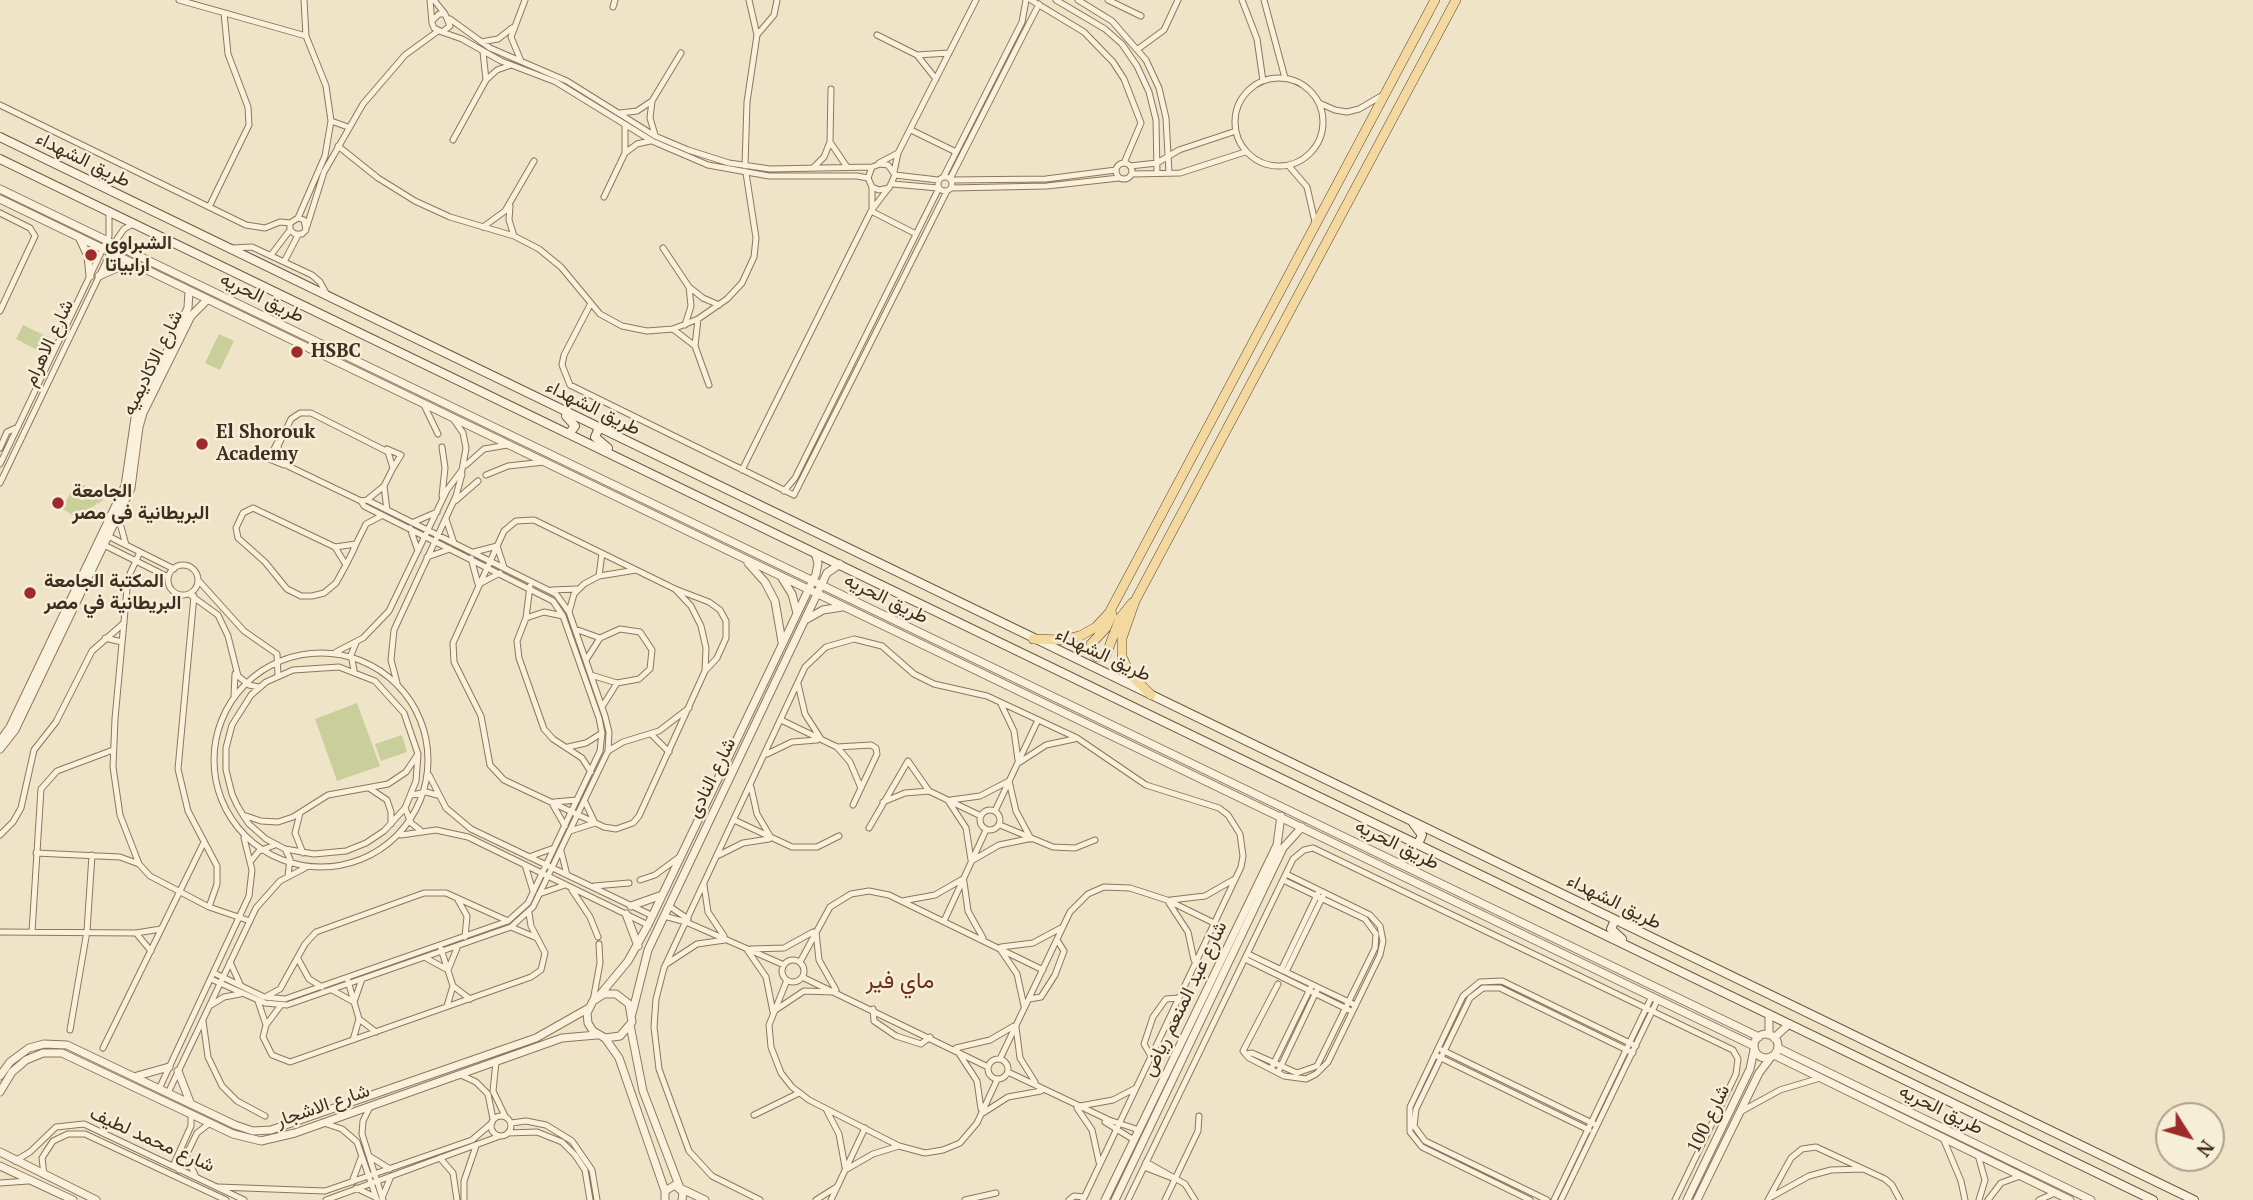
<!DOCTYPE html>
<meta charset="utf-8">
<style>
body{margin:0}
#map{position:relative;width:2253px;height:1200px;overflow:hidden;background:#f0e4c8;font-family:"PT Serif",serif}
canvas{display:block}
.north{position:absolute;left:2155px;top:1102px;width:70px;height:70px;box-sizing:border-box;background:#f7eed8;border:2px solid #ada18e;border-radius:50%;rotate:127deg;font-size:19px;font-weight:700;line-height:28px;text-align:center;color:#3d2e20}
.north::after{content:'';display:block;margin:auto;width:24px;height:32px;background:#9e2a2b;clip-path:polygon(50% 0,100% 100%,50% 72%,0 100%)}
</style>
<div id="map">
<canvas width="2253" height="1200"></canvas>
<div class="north">N</div>
</div>
<script>
const ctx = document.querySelector('canvas').getContext('2d');
ctx.lineJoin = 'round';
function paint(path, color) {
  ctx.fillStyle = color;
  ctx.fill(path, 'evenodd');
}
function toPath(rows) {
  const path = new Path2D();
  for (const r of rows) {
    if (r.length === 3) {
      path.moveTo(r[0] + r[2], r[1]);
      path.arc(r[0], r[1], r[2], 0, 2 * Math.PI);
      continue;
    }
    path.moveTo(r[0], r[1]);
    for (let i = 2; i < r.length; i += 2) path.lineTo(r[i], r[i + 1]);
  }
  return path;
}
function stroke(path, color, width, dash) {
  ctx.strokeStyle = color;
  ctx.lineWidth = width;
  ctx.lineCap = dash ? 'butt' : 'round';
  ctx.setLineDash(dash || []);
  ctx.stroke(path);
}
function write(font, color, halo, rows, align = 'center') {
  ctx.font = font + ' "PT Serif",Vazirmatn,serif';
  ctx.lineWidth = 5;
  ctx.setLineDash([]);
  ctx.textBaseline = 'middle';
  ctx.strokeStyle = halo;
  ctx.fillStyle = color;
  for (const [text, x, y, turn = 0] of rows) {
    ctx.save();
    ctx.translate(x, y);
    ctx.rotate((+turn || 0) * Math.PI / 180);
    ctx.textAlign = isNaN(turn) ? turn : align;
    if (halo) ctx.strokeText(text, 0, 0);
    ctx.fillText(text, 0, 0);
    ctx.restore();
  }
}
const green = toPath([
 [23,325,50,338,43,353,16,339],
 [219,334,234,341,220,370,205,363],
 [76,482,79,483,76,493,81,484,101,494,103,500,98,504,95,500,97,504,77,517,62,509],
 [357,703,380,766,337,781,315,719],
 [402,735,407,752,381,761,375,744]
]);
const minor = toPath([
 [179,0,306,36],
 [430,0,432,23,434,28,442,32,450,26,445,14,439,14,433,20],
 [434,0,445,14],
 [1031,0,1084,32,1113,62,1124,79,1141,123,1124,163],
 [1056,0,1105,29,1122,44,1137,66,1149,92,1156,120,1157,173],
 [1078,0,1112,21,1146,60,1159,88,1166,118,1169,173],
 [1108,0,1141,16],
 [1242,0,1257,39,1263,81],
 [1264,0,1285,78],
 [613,7,615,0],
 [450,19,490,48,567,81,655,136,688,150,729,163,770,169,872,167],
 [442,32,462,39,501,61,556,82,652,141,708,165,769,176,857,176,868,178,872,187,879,190,889,188,895,175,888,165,880,164,872,167,868,178],
 [757,35,774,15,777,0],
 [877,35,917,55,936,79],
 [481,42,498,39,512,28],
 [1138,49,1164,30,1178,0],
 [483,52,486,80],
 [917,55,949,53],
 [521,61,511,37,525,0],
 [1279,122,44],
 [652,101,650,118,655,135],
 [1319,103,1335,110,1347,112,1359,109,1383,95],
 [0,105,246,225,265,228,280,222,290,223,298,218,304,220,306,230,302,234,295,234,290,230,290,223],
 [620,113,637,111,652,101,681,53],
 [331,121,348,127],
 [911,130,956,152],
 [453,140,486,80,497,70,511,65],
 [830,142,847,167],
 [338,146,378,178,415,201,450,217,514,236,539,249,561,267,600,314,622,326,647,331,673,329,698,319,727,299,742,283,754,257,756,238,746,173],
 [625,153,637,144,650,141],
 [1124,171,8],
 [879,163,898,153],
 [745,166,747,102,757,35,749,0],
 [1130,166,1157,163,1179,150,1236,131],
 [1289,166,1307,187,1315,222],
 [813,168,824,157,830,142,831,89],
 [894,172,898,153,976,0],
 [1132,174,1180,173,1245,152],
 [895,175,938,180],
 [944,176,1022,22,1026,0],
 [945,184,7],
 [950,179,1039,4],
 [951,180,1046,179,1116,170],
 [893,184,938,188],
 [951,188,1047,186,1119,178],
 [604,197,625,153,625,125],
 [510,206,509,220,514,236],
 [209,207,249,125,248,107,228,54,224,13],
 [872,208,872,187],
 [871,211,916,234],
 [0,213,30,228,35,236,0,311],
 [298,218,325,156,331,121,326,86,306,36,304,0],
 [307,226,324,172,363,104,405,55,438,31],
 [483,227,505,211,534,161],
 [232,248,252,247,312,275,320,282,327,295],
 [663,248,689,287,703,298,719,305],
 [271,255,290,230],
 [284,262,298,235],
 [590,305,564,355,562,365,570,385,794,495,947,191],
 [698,319,695,346,709,385],
 [685,325,691,306,689,287],
 [673,329,695,346],
 [424,405,438,434],
 [277,443,269,459,284,465],
 [442,447,445,468,442,496],
 [0,448,7,432,18,427],
 [387,449,401,455,393,468],
 [0,464,109,236,109,211],
 [466,465,484,449,507,445],
 [742,470,871,211,887,190],
 [486,475,508,466,544,462],
 [0,483,117,239,124,229,133,224],
 [384,486,387,510],
 [784,491,795,478,939,188],
 [455,501,478,481],
 [118,516,126,545],
 [446,519,454,543],
 [414,522,437,512],
 [410,528,418,551],
 [108,536,174,569],
 [356,544,335,547,253,508,243,513,236,528,238,538,265,562,287,589,301,596,312,596,324,593,336,583,346,565,353,551,356,544,366,524,381,516],
 [104,545,168,577],
 [335,547,346,565],
 [140,552,128,578,115,719,113,767,120,815,139,864,150,876,209,907,250,921],
 [474,552,497,546,504,567],
 [427,557,450,549],
 [471,558,478,584],
 [183,580,15],
 [599,576,602,553],
 [198,580,244,631,277,654,278,675],
 [481,583,500,573],
 [530,586,526,618,517,641,519,658,544,729,553,739,582,758,591,772],
 [675,589,709,602,720,610,726,621,726,638,717,658,705,671,639,816,633,823,616,829,604,827,504,780,490,765,481,716,454,662,453,643,504,531,516,521,534,520,675,589,691,606,701,626,706,648,705,671],
 [552,590,577,589],
 [189,594,218,615,228,636,238,676,249,685,259,687],
 [194,596,178,769,188,811,217,866,217,884,209,907],
 [569,612,574,594,584,584,599,576,636,570],
 [526,618,544,612,563,616],
 [575,629,600,638],
 [105,638,122,642],
 [336,652,363,638,389,611,447,490,462,470,466,448,463,433,454,420],
 [321,760,107],
 [586,660,600,638,620,629,640,632,652,650,650,669,639,679,617,683,591,675],
 [354,670,351,655,356,643],
 [397,683,391,660,394,630,456,496,462,474],
 [798,684,805,714,821,739],
 [234,696,235,674],
 [1001,704,1014,731,1018,760],
 [602,707,617,683],
 [781,720,837,747,871,745,876,748,877,754,853,805],
 [651,734,669,752],
 [568,747,586,743,602,733],
 [837,747,850,762,861,788],
 [608,751,623,742,659,731,689,708],
 [767,754,792,742,817,740],
 [1020,762,1046,745,1074,739],
 [429,775,446,808,471,829,653,916],
 [751,787,757,814,770,836],
 [369,788,387,800,391,812,391,824],
 [412,795,426,792,437,795],
 [951,800,980,796,1009,781,1016,811,1031,839],
 [554,802,577,800],
 [883,802,905,793,929,791],
 [949,802,966,828,971,860],
 [553,805,565,826],
 [405,808,411,823,420,830],
 [990,820,10],
 [995,811,1038,720],
 [300,813,295,833,303,853],
 [243,815,261,821,278,822,293,817,328,795,388,784,406,772,418,754,404,713,375,681,339,667,293,670,266,682,251,695,232,725,226,748,226,770,232,794,237,805,243,815,249,824,266,839,285,849,314,854,346,851,366,843,384,831,405,808,416,781,418,754],
 [734,820,792,847,817,847,839,836],
 [1000,825,1053,847,1075,848,1095,840],
 [869,828,908,761,929,791,981,816],
 [570,831,595,823,585,802],
 [0,835,13,822,21,808,34,750,56,722,92,651,124,623],
 [401,835,436,830,468,837,648,925],
 [285,849,290,859,288,876],
 [561,851,567,875],
 [36,853,120,857,139,864],
 [719,855,743,843,769,839],
 [529,857,554,848],
 [973,860,999,845,1028,839],
 [250,862,259,851,275,845],
 [525,865,533,891],
 [640,880,655,875,678,858],
 [964,882,968,911,983,938],
 [704,885,708,912,724,936],
 [594,886,629,883],
 [572,890,590,917,598,937],
 [539,894,565,885],
 [458,900,467,916,465,937],
 [1171,900,1205,896,1233,880],
 [902,901,935,895,961,880],
 [1169,903,1188,932,1194,960],
 [669,906,688,919],
 [664,916,686,922,784,965],
 [944,921,986,830],
 [511,927,537,938],
 [0,932,136,933,161,929],
 [32,932,41,789,57,771,113,750],
 [816,932,819,960,836,990],
 [136,933,151,951],
 [1001,947,1033,943,1061,928],
 [441,949,453,986,470,999],
 [751,949,784,948,813,932],
 [1000,949,1017,974,1024,1006],
 [748,951,766,977,773,1012],
 [1248,954,1353,1004],
 [426,958,448,970,457,948],
 [298,959,309,979,322,987],
 [1245,959,1349,1010],
 [793,971,11],
 [230,962,240,984],
 [800,962,830,907,851,894,869,891,889,895,1043,970],
 [668,963,697,944,725,940],
 [1281,970,1318,893],
 [1286,972,1323,896],
 [214,973,264,997,285,999,508,921,528,903,600,751,602,733,599,718,563,616,553,601,364,506,361,501],
 [802,977,988,1067],
 [211,979,265,1003,287,1005,511,927,533,907,608,751,609,732,605,716,569,612,556,594,367,500,361,501,288,466,280,457,278,446,291,419,300,413,311,413,388,452,393,468,384,486,367,500],
 [787,980,769,1025,771,1047,781,1073,792,1087,809,1100,899,1146,925,1153,943,1150,960,1143,977,1123,997,1080],
 [348,981,359,1019,353,1040],
 [1278,984,1243,1051,1249,1058,1284,1076,1306,1079,1316,1074,1328,1062,1380,955,1383,941,1380,926,1370,915,1286,874],
 [332,990,354,1002,362,979],
 [267,996,280,989,305,944,316,932,424,893,446,893,508,921],
 [1029,999,1041,997,1055,975,1064,951,1057,940],
 [258,1001,266,1025],
 [593,1001,600,963,599,944],
 [211,1005,224,997,240,994],
 [281,1005,266,1025,263,1037,272,1055,290,1062,531,977,541,970,545,953,531,926,529,913],
 [447,1006,453,986],
 [873,1009,874,1021,896,1036,921,1044,930,1037],
 [774,1011,804,991,832,992],
 [359,1019,376,1032],
 [203,1021,208,1057,222,1086,237,1101,265,1116],
 [1016,1027,1020,1058,1035,1082],
 [70,1030,87,931,92,855],
 [103,1048,204,842],
 [956,1048,990,1040,1014,1026],
 [1442,1050,1594,1124],
 [958,1052,977,1081,981,1109],
 [1246,1054,1252,1053,1297,1073,1317,1066,1375,948,1376,934,1365,919,1283,880],
 [1151,1056,1144,1044,1153,1017,1166,999,1179,998],
 [1437,1056,1589,1130],
 [998,1069,10],
 [1000,1059,1070,912,1088,894,1104,887,1130,888,1167,900,1214,923],
 [496,1062,493,1091,505,1116],
 [1272,1067,1311,987],
 [1279,1070,1317,990],
 [1008,1072,1109,1120,1139,1130],
 [461,1075,476,1082,488,1094,493,1119],
 [159,1089,249,896,252,870,244,838],
 [168,1093,256,908,280,881,305,868],
 [1080,1106,1113,1100,1136,1088],
 [370,1107,363,1121,362,1134,383,1200],
 [1077,1108,1092,1130,1099,1162],
 [827,1111,839,1134,845,1167],
 [1740,1112,1780,1090,1820,1078],
 [983,1113,1008,1097,1041,1091],
 [754,1115,799,1093],
 [501,1126,10],
 [1105,1122,1134,1140],
 [324,1123,342,1129,357,1142,377,1200],
 [511,1123,526,1121,546,1125,572,1141,592,1170,597,1200],
 [508,1133,537,1132,562,1142,575,1155,585,1170,590,1200],
 [1943,1138,1961,1181,1965,1200],
 [186,1155,196,1177],
 [1978,1155,1985,1180,1979,1200],
 [369,1156,390,1169],
 [440,1158,453,1173,457,1200],
 [15,1161,30,1152,56,1127,84,1124,244,1200],
 [1146,1162,1185,1184,1195,1200],
 [173,1166,191,1126,191,1114],
 [1144,1167,1175,1179],
 [847,1169,873,1154,899,1146],
 [179,1170,197,1133,210,1123],
 [44,1175,42,1158,53,1141,68,1134,85,1134,226,1200],
 [352,1182,361,1158],
 [0,1183,28,1181],
 [218,1187,325,1191,472,1140,492,1123],
 [356,1188,375,1197],
 [1771,1197,1809,1176,1831,1170,1863,1169],
 [382,1198,391,1176],
 [326,1200,500,1136],
 [464,1200,464,1181,476,1146],
 [760,1200,712,1176,689,1151,659,1069,654,1027,656,999,664,968,805,667,826,647,854,639,882,646,914,674,934,684,987,696,1077,738,1146,785,1219,808,1228,815,1240,834,1243,856,1241,867,1083,1200],
 [816,1200,835,1188],
 [831,1200,865,1128],
 [965,1200,996,1193],
 [1069,1200,1074,1196,1084,1197],
 [1128,1200,1293,859,1304,850,1313,848,1733,1050,1738,1059,1736,1074,1675,1200],
 [1165,1200,1198,1131,1199,1116],
 [1530,1200,1422,1147,1410,1132,1410,1107,1463,996,1480,982,1502,981,1636,1046],
 [1547,1200,1425,1141,1414,1126,1416,1109,1470,998,1483,988,1500,988,1633,1053],
 [1554,1200,1652,996],
 [1561,1200,1658,999],
 [1768,1200,1791,1158,1802,1149,1816,1147,1885,1179,1892,1185,1900,1200],
 [1988,1200,2001,1183,2020,1176],
 [2039,1200,2055,1193]
]);
const tertiary = toPath([
 [0,189,1759,1037],
 [0,199,1754,1046],
 [80,239,88,256,90,276],
 [99,276,117,268,135,265],
 [748,563,765,582,775,601,782,642],
 [782,578,792,594,797,613],
 [807,619,823,610,842,607],
 [0,741,10,727,125,486,135,418,188,308,189,291],
 [0,749,15,730,131,488,139,427,143,413,191,316,207,300],
 [631,906,662,895],
 [626,914,638,946],
 [599,996,628,961,648,925,816,574,818,563,815,553],
 [632,1014,648,950,827,573,840,564],
 [1769,1014,1769,1035],
 [630,1025,643,1091,680,1188],
 [1766,1046,12],
 [605,1038,620,1036,632,1022,629,1004,616,994,604,994,593,1001,587,1013,588,1023,593,1031,605,1038,619,1058,665,1191],
 [1774,1038,1789,1024],
 [1778,1048,2091,1200],
 [1774,1055,2070,1200],
 [178,1071,190,1102],
 [0,1076,10,1062,29,1048,44,1044,67,1045,235,1125,253,1131,271,1130,536,1038,589,1008],
 [137,1076,169,1067],
 [0,1092,12,1072,26,1060,43,1053,62,1053,233,1134,261,1141,295,1133,562,1038,597,1035],
 [0,1152,96,1200],
 [0,1166,73,1200],
 [682,1189,705,1200],
 [665,1200,665,1191,675,1185,683,1192,682,1200],
 [1105,1200,1277,845,1281,816],
 [1115,1200,1283,848,1302,827],
 [1687,1200,1750,1069,1754,1050],
 [1697,1200,1759,1073,1771,1057]
]);
const secondary = toPath([
 [0,137,2194,1200],
 [0,159,2153,1200],
 [566,416,575,426,569,434],
 [599,428,595,437,608,448],
 [1413,823,1422,835,1418,844],
 [1615,920,1611,929,1622,939]
]);
const primary = toPath([
 [1112,614,1106,628,1091,644,1090,650,1097,657,1106,655,1120,618,1132,603],
 [1033,639,1062,640,1080,636,1096,627,1109,613,1435,0],
 [1151,695,1130,674,1122,657,1122,638,1135,601,1456,0]
]);
const markers = [
 [91,255,7,"#9e2a2b"],
 [297,352,7,"#9e2a2b"],
 [202,444,7,"#9e2a2b"],
 [58,503,7,"#9e2a2b"],
 [30,593,7,"#9e2a2b"]
];
const streetNames = [
 ["طريق الشهداء",83,160,26],
 ["طريق الحريه",262,298,26],
 ["شارع الاهرام",49,343,-65],
 ["شارع الاكاديميه",153,363,-64],
 ["طريق الشهداء",593,408,26],
 ["طريق الحريه",886,599,26],
 ["طريق الشهداء",1103,655,25],
 ["شارع النادى",712,778,-64],
 ["طريق الحريه",1397,845,26],
 ["طريق الشهداء",1614,902,26],
 ["شارع عبد المنعم رياض",1185,999,-64],
 ["شارع الاشجار",323,1106,-19],
 ["طريق الحريه",1941,1110,26],
 ["شارع 100",1709,1119,-64],
 ["شارع محمد لطيف",152,1140,24]
];
const poiNames = [
 ["الشبراوى",105,244],
 ["ارابياتا",105,266],
 ["HSBC",311,352],
 ["El Shorouk",216,433],
 ["Academy",216,455],
 ["الجامعة",72,492],
 ["البريطانية فى مصر",72,514],
 ["المكتبة الجامعة",44,582],
 ["البريطانية في مصر",44,604]
];
const quarterNames = [
 ["ماي فير",900,981]
];
paint(green, '#c9cf9b');
stroke(minor, '#8d765c', 7);
stroke(tertiary, '#8d765c', 9);
stroke(secondary, '#6f573f', 10);
stroke(primary, '#5b4430', 10);
stroke(minor, '#faf1dc', 5);
stroke(tertiary, '#faf1dc', 7);
stroke(secondary, '#faf1dc', 8);
stroke(primary, '#f3d9a0', 9);
for (const [x, y, r, color] of markers) {
  const dot = new Path2D();
  dot.arc(x, y, r, 0, 2 * Math.PI);
  ctx.fillStyle = color;
  ctx.fill(dot);
  stroke(dot, '#f7eed8', 2.5);
}
write('19px', '#3d2e20', '#f7eed8', streetNames);
write('bold 19px', '#3d2e20', '#f7eed8', poiNames, 'left');
write('23px', '#6b2e1e', '#f7eed8', quarterNames);
</script>
